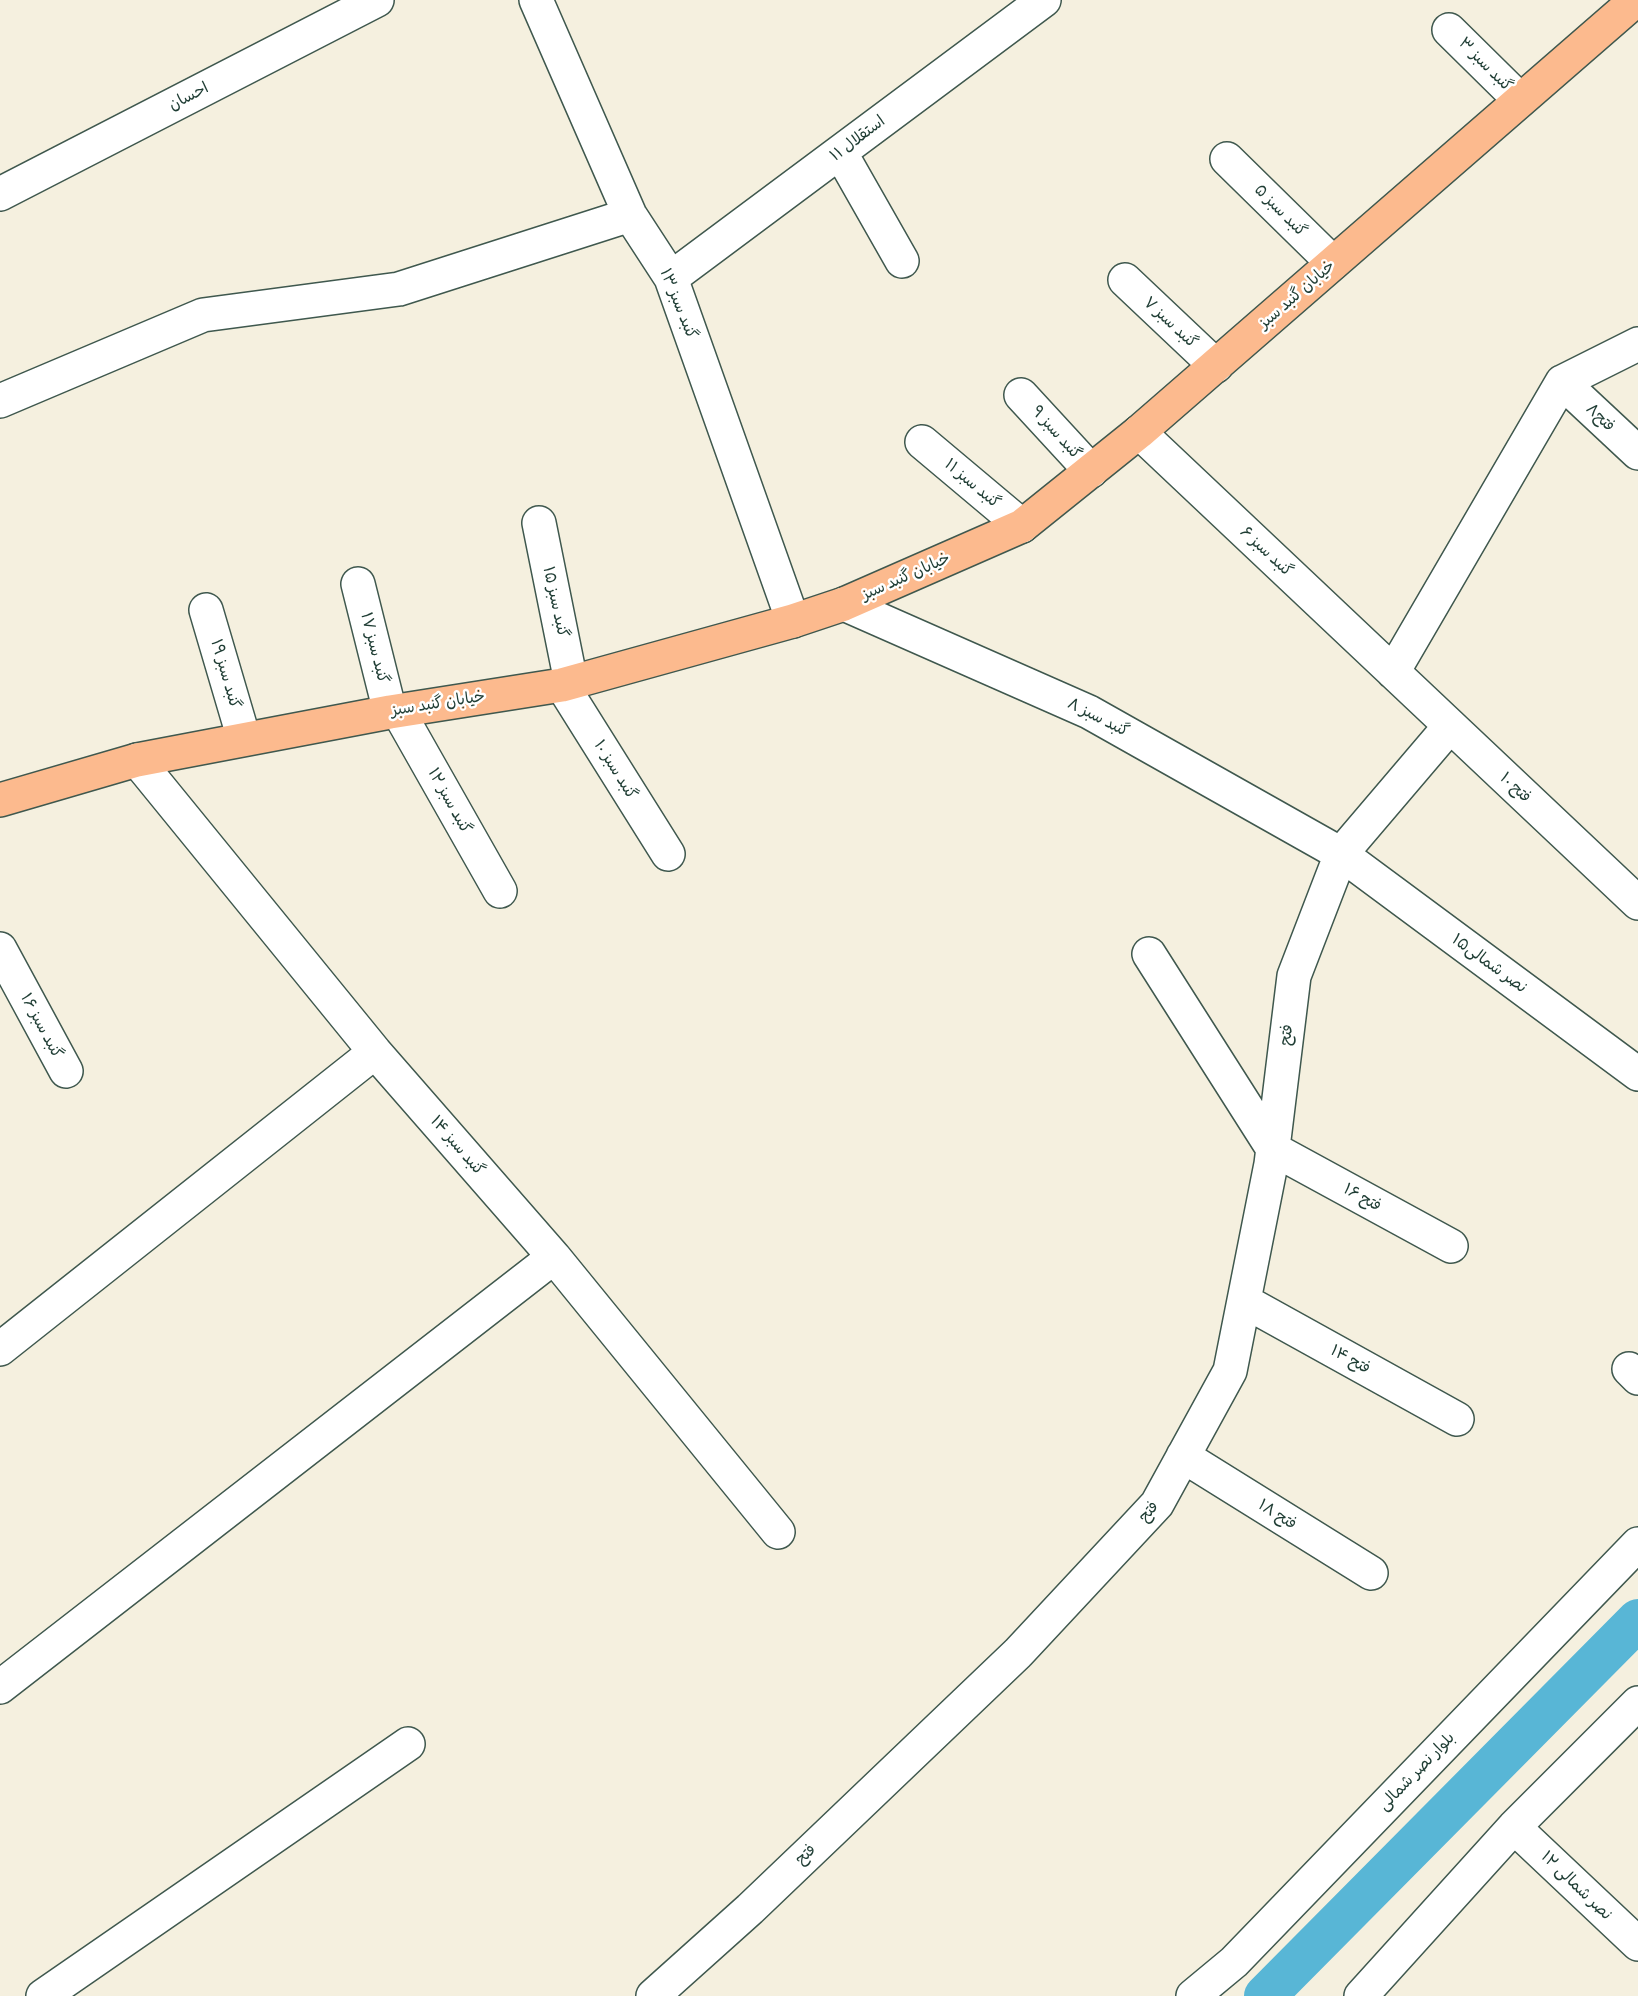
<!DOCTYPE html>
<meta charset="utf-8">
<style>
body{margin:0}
canvas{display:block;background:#f5f0df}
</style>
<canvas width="1638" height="1996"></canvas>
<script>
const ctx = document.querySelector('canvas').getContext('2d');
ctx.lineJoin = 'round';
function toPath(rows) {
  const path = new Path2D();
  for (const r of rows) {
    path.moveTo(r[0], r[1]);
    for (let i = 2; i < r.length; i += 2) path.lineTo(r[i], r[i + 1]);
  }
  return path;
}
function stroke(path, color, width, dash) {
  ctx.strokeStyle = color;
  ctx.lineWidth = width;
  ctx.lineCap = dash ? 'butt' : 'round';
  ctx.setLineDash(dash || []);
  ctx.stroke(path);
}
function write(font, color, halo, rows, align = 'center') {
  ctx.font = font + ' Pangolin,"Playpen Sans Arabic",sans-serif';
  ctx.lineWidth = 5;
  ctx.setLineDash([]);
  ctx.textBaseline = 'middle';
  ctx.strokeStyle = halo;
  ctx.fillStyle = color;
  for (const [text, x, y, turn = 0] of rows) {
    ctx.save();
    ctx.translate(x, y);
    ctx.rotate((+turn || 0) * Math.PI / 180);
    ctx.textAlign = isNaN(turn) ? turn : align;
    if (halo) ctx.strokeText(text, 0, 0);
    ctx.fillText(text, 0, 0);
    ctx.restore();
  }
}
const canal = toPath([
 [1265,1996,1638,1620]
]);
const minor = toPath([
 [536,0,630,215,671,278,793,621],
 [1449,30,1520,100],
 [840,152,902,261],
 [1227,159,1333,263],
 [0,194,377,0],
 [671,278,1044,0],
 [1125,280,1216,366],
 [1562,382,1638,453],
 [1562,382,1638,344],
 [1021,395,1091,471],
 [0,401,203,315,399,289,630,215],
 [1139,432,1638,903],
 [922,442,1022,526],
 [539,523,571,682],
 [358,584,390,712],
 [844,604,1089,712,1341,854,1638,1074],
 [206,610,244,739],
 [1393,672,1562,382],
 [562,685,668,854],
 [398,711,500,891],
 [137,760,375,1052,554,1257,778,1532],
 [0,949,66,1071],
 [1149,954,1273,1149,1451,1246],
 [1244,1301,1457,1419],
 [0,1349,375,1052],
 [1629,1369,1638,1378],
 [1183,1456,1371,1573],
 [0,1687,554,1257],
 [1514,1827,1638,1944],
 [43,1996,408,1744],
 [653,1996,750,1909,1018,1653,1157,1504,1230,1371,1271,1164,1294,976,1341,854,1450,726],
 [1193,1996,1234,1962,1638,1544],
 [1361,1996,1514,1827,1638,1703]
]);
const major = toPath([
 [0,800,137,760,390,712,562,685,793,621,844,604,1022,526,1139,432,1636,0]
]);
const streetNames = [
 ["گنبد سبز ۳",1485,65,45],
 ["احسان",189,97,-27],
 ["استقلال ۱۱",858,139,-37],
 ["گنبد سبز ۵",1280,211,45],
 ["خیابان گنبد سبز",1297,295,-41],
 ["گنبد سبز ۱۳",678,304,68],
 ["گنبد سبز ۷",1170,323,43],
 ["فتح۸",1600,418,43],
 ["گنبد سبز ۹",1056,433,48],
 ["گنبد سبز ۱۱",972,484,40],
 ["گنبد سبز ۶",1266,552,43],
 ["خیابان گنبد سبز",906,577,-24],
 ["گنبد سبز ۱۵",555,602,78],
 ["گنبد سبز ۱۷",374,648,76],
 ["گنبد سبز ۱۹",225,674,74],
 ["خیابان گنبد سبز",438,704,-9],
 ["گنبد سبز ۸",1098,718,27],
 ["گنبد سبز ۱۰",615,770,58],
 ["فتح ۱۰",1515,788,43],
 ["گنبد سبز ۱۲",449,801,61],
 ["نصر شمالی۱۵",1489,964,36],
 ["گنبد سبز ۱۶",41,1026,62],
 ["فتح",1287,1035,-83],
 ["گنبد سبز ۱۴",457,1146,49],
 ["فتح ۱۶",1362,1198,29],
 ["فتح ۱۴",1350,1360,29],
 ["فتح",1149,1512,-50],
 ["فتح ۱۸",1277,1515,32],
 ["بلوار نصر شمالی",1417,1772,-46],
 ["فتح",806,1855,-44],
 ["نصر شمالی ۱۲",1576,1886,44]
];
stroke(canal, '#58b6d6', 42);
stroke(minor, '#3f584e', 36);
stroke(major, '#3f584e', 36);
stroke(minor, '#fff', 33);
stroke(major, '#fcba8e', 33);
write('16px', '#1f3d34', '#fff', streetNames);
</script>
